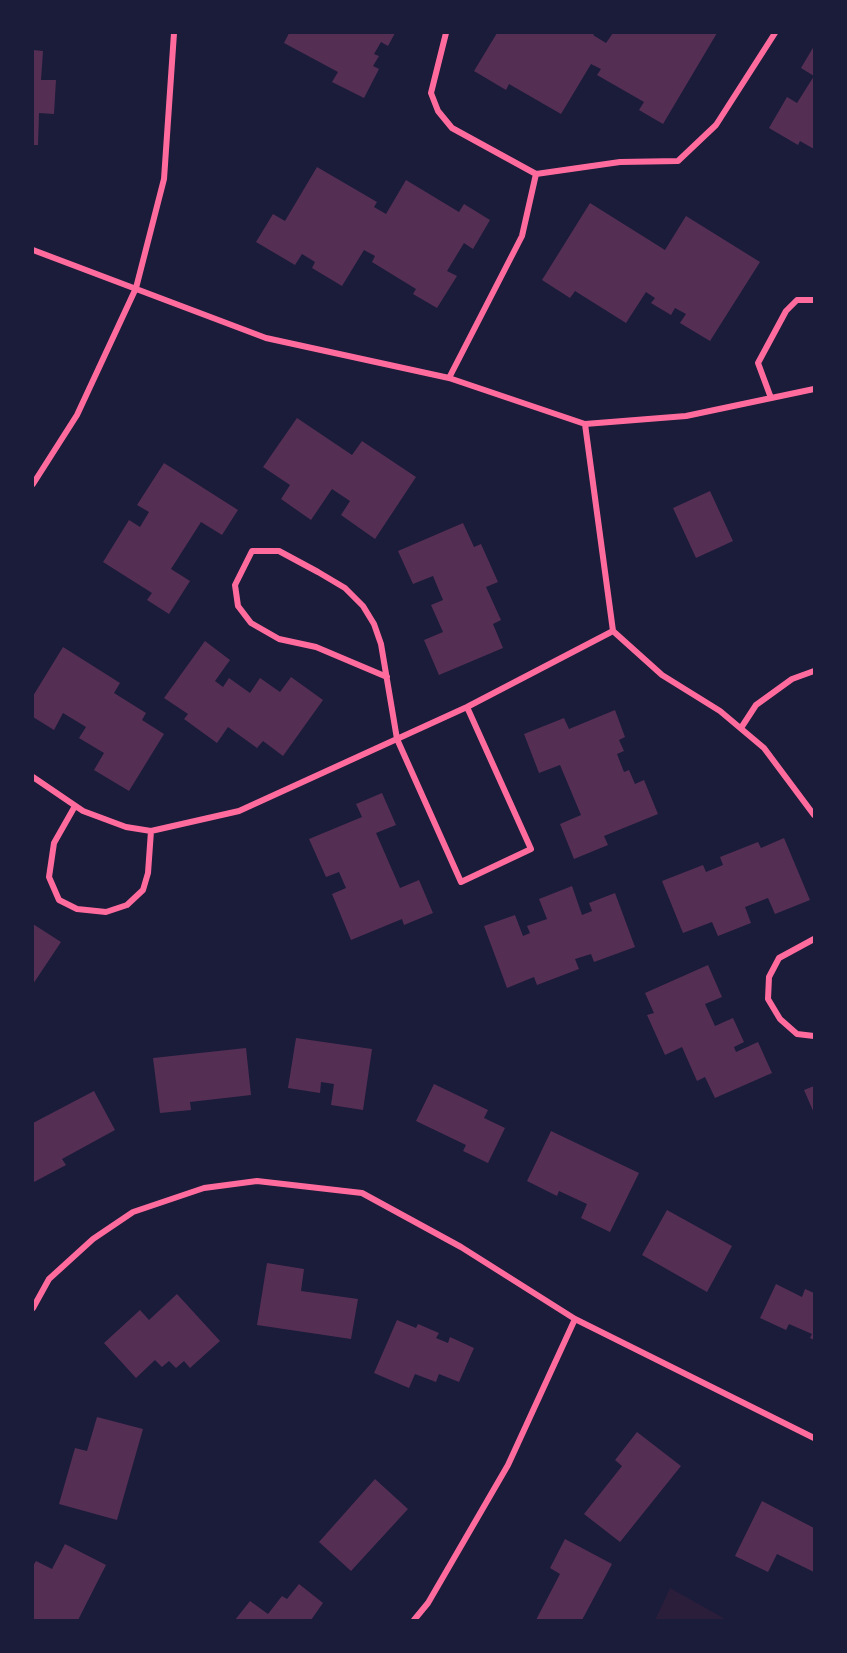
<!DOCTYPE html>
<style>
body{margin:0}
#map{position:relative;width:847px;height:1653px;overflow:hidden;background:#1b1b3a;font-family:"Source Sans 3",sans-serif}
canvas{display:block}
.frame{position:absolute;inset:0;border:34px solid #1b1b3a;pointer-events:none}
</style>
<div id="map">
<canvas width="847" height="1653"></canvas>
<div class="frame"></div>
</div>
<script>
const ctx = document.querySelector('canvas').getContext('2d');
ctx.lineJoin = 'round';
function paint(path, color) {
  ctx.fillStyle = color;
  ctx.fill(path, 'evenodd');
}
function toPath(rows) {
  const path = new Path2D();
  for (const r of rows) {
    path.moveTo(r[0], r[1]);
    for (let i = 2; i < r.length; i += 2) path.lineTo(r[i], r[i + 1]);
  }
  return path;
}
function stroke(path, color, width, dash) {
  ctx.strokeStyle = color;
  ctx.lineWidth = width;
  ctx.lineCap = dash ? 'butt' : 'round';
  ctx.setLineDash(dash || []);
  ctx.stroke(path);
}
const green = toPath([
 [670,1588,727,1620,655,1620]
]);
const building = toPath([
 [289,33,395,33,388,46,381,42,374,54,379,56,373,66,379,69,364,98,332,82,338,72,284,43],
 [497,33,595,33,593,35,606,43,613,33,717,33,663,124,639,110,644,102,597,75,601,69,591,64,561,114,509,84,506,90,474,71],
 [814,46,814,149,800,141,798,145,769,128,787,97,797,103,814,76,801,68],
 [33,50,43,51,41,80,56,80,54,114,39,113,38,145,33,145],
 [317,167,377,202,374,207,386,214,406,180,459,212,464,204,490,220,473,249,464,243,447,271,457,276,437,308,413,294,416,289,372,262,375,256,364,250,342,286,312,268,315,262,302,254,295,265,256,242,273,214,285,221],
 [590,203,665,250,686,216,760,262,710,341,680,323,686,314,675,308,671,315,651,303,655,298,646,292,626,323,575,291,570,298,542,280],
 [297,418,352,455,362,441,416,477,375,539,341,515,350,501,332,489,311,520,281,499,290,485,263,467],
 [164,463,238,510,222,535,201,522,171,569,190,581,169,614,147,600,152,593,103,562,129,520,140,527,149,512,137,505],
 [710,491,733,541,696,558,673,508],
 [463,523,474,547,481,544,498,582,486,587,501,620,493,624,503,648,439,675,424,640,443,632,431,605,443,600,433,576,413,584,398,551],
 [205,641,230,660,215,681,223,687,229,678,250,693,260,678,280,692,291,677,323,700,283,756,263,741,257,748,228,727,217,743,184,719,188,714,164,698],
 [63,647,120,683,114,693,146,713,142,720,164,734,129,791,94,770,104,753,79,738,86,727,63,713,54,730,33,717,33,696],
 [615,710,625,737,619,740,624,751,617,754,624,772,629,770,635,784,644,780,658,814,604,836,608,845,574,859,560,824,581,815,560,765,539,773,524,734,564,718,569,729],
 [382,793,396,825,376,833,400,888,419,880,433,913,404,925,402,919,351,940,332,894,346,888,339,872,326,877,309,839,362,817,356,804],
 [784,838,810,900,775,914,768,898,745,907,751,923,718,936,712,922,683,933,662,881,703,865,706,872,723,865,720,857,758,842,761,848],
 [572,886,582,915,592,911,589,903,615,893,635,947,594,962,591,954,575,959,579,969,537,985,534,977,507,988,484,926,515,915,523,936,530,933,527,926,547,919,539,899],
 [33,924,61,942,33,984],
 [708,965,722,997,705,1004,715,1026,733,1018,744,1042,734,1047,736,1052,758,1042,772,1073,715,1098,705,1077,697,1081,682,1047,665,1055,647,1015,654,1013,645,993],
 [296,1038,372,1049,363,1110,331,1105,334,1084,321,1082,320,1093,288,1088],
 [246,1048,251,1095,190,1102,191,1110,160,1113,153,1058],
 [434,1084,488,1110,484,1118,505,1128,488,1163,463,1151,466,1145,416,1121],
 [814,1086,814,1113,804,1090],
 [94,1091,115,1130,62,1159,66,1165,34,1182,33,1123],
 [551,1131,639,1173,610,1232,581,1218,587,1204,559,1191,557,1196,527,1181],
 [667,1210,732,1246,707,1292,642,1255],
 [267,1263,304,1269,301,1291,358,1299,351,1339,257,1325],
 [776,1284,802,1297,805,1289,814,1293,814,1340,810,1338,812,1334,789,1324,786,1330,760,1318],
 [177,1294,220,1341,190,1368,184,1361,176,1368,169,1361,162,1367,155,1360,136,1378,104,1343,140,1310,149,1320],
 [397,1320,416,1328,418,1324,439,1333,436,1338,448,1343,450,1337,474,1348,459,1382,439,1374,436,1382,415,1374,409,1388,374,1373],
 [97,1417,143,1429,117,1520,59,1504,75,1448,87,1451],
 [637,1432,681,1466,620,1542,584,1514,622,1466,615,1460],
 [375,1479,408,1509,351,1571,319,1542],
 [762,1501,814,1528,814,1572,777,1554,768,1572,735,1556],
 [565,1539,612,1564,582,1620,536,1620,560,1574,550,1568],
 [65,1544,106,1565,78,1620,33,1620,33,1566,36,1561,52,1569],
 [299,1584,323,1603,311,1620,235,1620,250,1601,268,1614,282,1596,287,1599]
]);
const minor = toPath([
 [446,33,431,93,438,111,452,128,536,174,620,162,678,161,716,125,775,33],
 [33,250,266,338,449,378,585,424,686,416,814,389],
 [449,378,522,236,536,174],
 [771,398,758,363,786,311,797,300,814,300],
 [585,424,613,631,662,675,720,711,764,748,814,815],
 [33,484,77,415,136,288,164,179,174,33],
 [387,677,316,647,279,639,251,623,238,606,235,585,252,551,279,551,318,572,345,588,363,606,374,624,381,644,397,739,461,882,531,849,467,707],
 [741,728,756,705,792,679,814,671],
 [33,777,83,811,126,827,151,831,239,811,467,707,613,631],
 [75,806,54,843,49,877,59,900,77,909,106,912,127,905,143,890,148,873,151,831],
 [814,939,779,958,769,977,768,999,780,1019,797,1034,814,1036],
 [33,1308,49,1279,93,1239,133,1212,204,1188,257,1181,362,1193,461,1247,575,1319,814,1438],
 [414,1620,428,1603,508,1465,575,1319]
]);
paint(green, '#2a1e3b');
paint(building, '#542f53');
stroke(minor, '#ff6b9d', 6);
</script>
